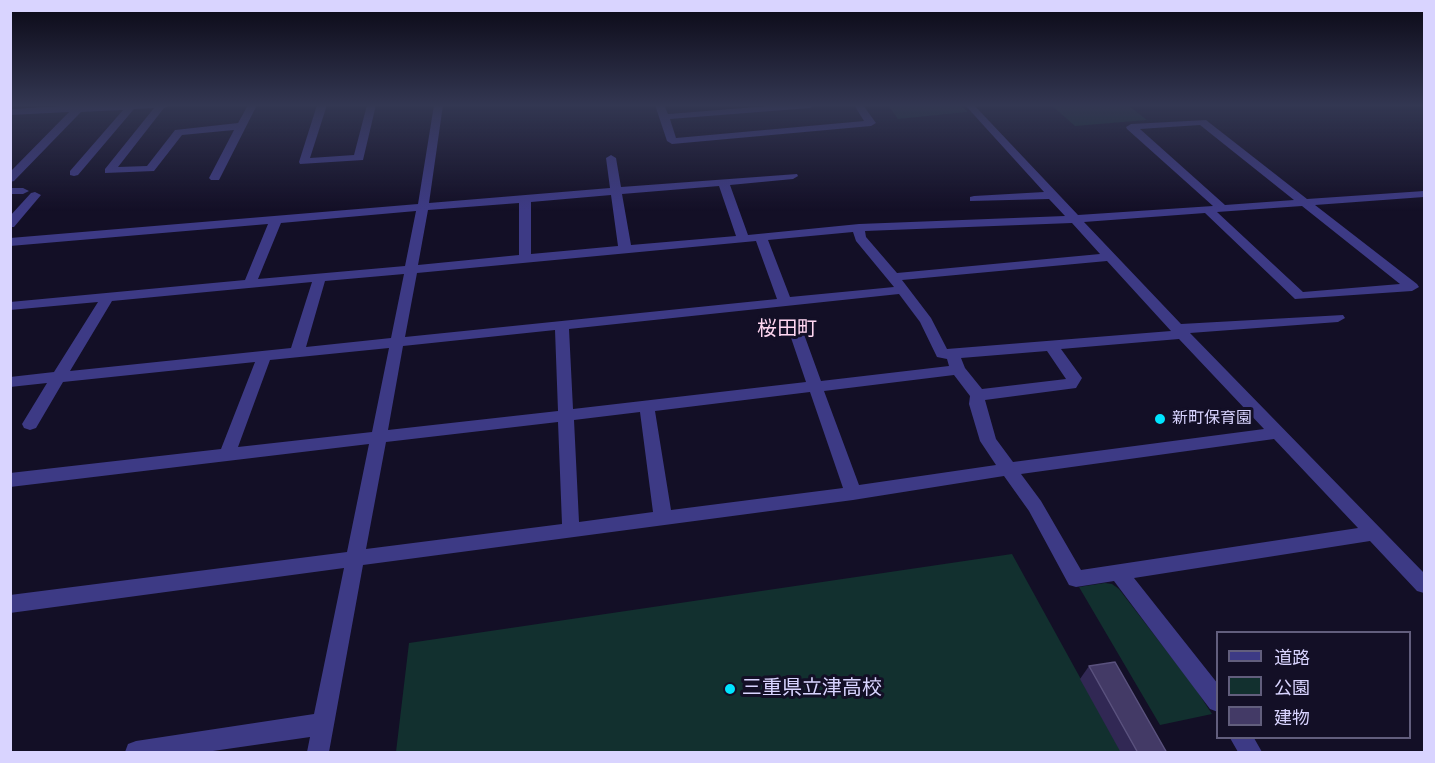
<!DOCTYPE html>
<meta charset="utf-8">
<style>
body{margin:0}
#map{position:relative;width:1435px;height:763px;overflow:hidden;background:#130f26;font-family:Roboto,"Noto Sans JP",sans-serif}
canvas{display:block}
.frame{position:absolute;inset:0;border:12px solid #d9d4ff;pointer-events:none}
.legend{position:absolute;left:1216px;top:631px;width:195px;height:108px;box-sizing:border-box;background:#130f26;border:2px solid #625e7d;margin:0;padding:8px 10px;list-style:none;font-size:18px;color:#d9d4ff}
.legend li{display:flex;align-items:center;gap:12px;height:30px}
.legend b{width:30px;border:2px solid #625e7d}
</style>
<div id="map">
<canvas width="1435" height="763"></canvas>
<div class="frame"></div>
<ul class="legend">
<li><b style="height:8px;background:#3d3a85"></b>道路</li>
<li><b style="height:16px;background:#12302f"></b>公園</li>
<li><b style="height:16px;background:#433a66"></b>建物</li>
</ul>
</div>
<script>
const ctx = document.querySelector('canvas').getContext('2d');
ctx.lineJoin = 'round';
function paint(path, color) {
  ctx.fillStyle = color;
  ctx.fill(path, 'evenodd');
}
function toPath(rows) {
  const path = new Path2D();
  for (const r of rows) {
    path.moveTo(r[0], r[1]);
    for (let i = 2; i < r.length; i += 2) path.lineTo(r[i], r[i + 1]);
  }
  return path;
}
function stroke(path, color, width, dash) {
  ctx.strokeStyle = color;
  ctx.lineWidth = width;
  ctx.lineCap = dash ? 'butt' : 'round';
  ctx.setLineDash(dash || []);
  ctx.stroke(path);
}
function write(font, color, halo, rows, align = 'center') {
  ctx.font = font + ' Roboto,"Noto Sans JP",sans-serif';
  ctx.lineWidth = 6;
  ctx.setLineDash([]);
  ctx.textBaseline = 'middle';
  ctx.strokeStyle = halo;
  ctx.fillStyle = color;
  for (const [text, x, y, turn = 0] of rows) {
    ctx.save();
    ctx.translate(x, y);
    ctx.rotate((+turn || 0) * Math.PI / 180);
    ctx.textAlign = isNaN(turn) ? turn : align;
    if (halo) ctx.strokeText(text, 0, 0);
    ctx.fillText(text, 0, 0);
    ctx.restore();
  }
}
const green = toPath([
 [888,105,961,105,968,112,898,119],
 [1051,105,1128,105,1147,120,1075,126],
 [1012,554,1121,752,396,752,409,643],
 [1105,583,1112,584,1119,589,1195,688,1212,714,1160,725,1079,587]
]);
const minor = toPath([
 [79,105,172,105,164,108,118,167,147,166,175,130,238,123,248,105,257,105,219,180,211,180,209,178,234,130,182,135,154,171,105,173,105,169,154,108,134,109,78,175,74,176,70,175,70,171,123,110,81,112,14,181,10,182,10,172,69,112,10,115,10,109,79,105],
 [317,105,327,105,310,158,354,155,367,105,376,105,363,160,300,164,299,162,317,105],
 [434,105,443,105,429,203,610,188,606,158,611,155,616,158,621,187,797,174,798,176,793,179,730,185,748,235,859,224,1065,216,1049,199,970,201,970,197,974,196,1044,192,965,105,974,105,1078,215,1213,206,1127,129,1126,127,1131,124,1206,120,1307,199,1424,191,1424,197,1315,205,1417,284,1419,287,1412,291,1295,299,1205,213,1084,222,1181,324,1343,315,1345,318,1338,322,1190,333,1424,573,1424,593,1417,591,1370,541,1134,578,1218,684,1218,712,1210,709,1114,581,1076,587,1069,585,1029,511,1004,476,853,500,363,565,329,752,307,752,310,737,206,752,125,752,128,744,136,741,314,714,344,568,10,613,10,595,347,552,369,444,10,487,10,473,221,449,255,362,63,382,36,428,30,430,24,428,22,424,47,383,10,387,10,377,54,372,98,302,10,310,10,302,245,280,268,224,10,246,10,238,418,204,434,105],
 [1200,125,1294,200,1225,205,1140,129,1200,125],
 [719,186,736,236,631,245,622,194,719,186],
 [611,195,618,246,531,254,531,202,611,195],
 [519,203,519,255,418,265,428,210,519,203],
 [1302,206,1400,284,1303,292,1217,212,1302,206],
 [416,211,405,266,258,279,281,223,416,211],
 [1072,223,1100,254,897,273,866,237,865,231,1072,223],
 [853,232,856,241,894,287,790,297,768,240,853,232],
 [756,241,777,299,405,337,417,273,756,241],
 [1107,261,1171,331,947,349,931,318,902,280,1107,261],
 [404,274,391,338,306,347,325,281,404,274],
 [312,282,291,348,70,371,112,301,312,282],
 [899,294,920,322,937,357,947,359,949,366,821,381,801,326,794,322,787,326,806,382,573,409,569,329,899,294],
 [555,330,558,411,388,430,403,346,555,330],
 [1179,339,1264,429,1013,462,996,439,985,400,1076,388,1082,378,1061,349,1179,339],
 [389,348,372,432,238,447,270,360,389,348],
 [1047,351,1066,379,982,389,965,368,961,358,1047,351],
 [954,375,970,396,969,404,980,441,996,465,859,485,824,391,954,375],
 [810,392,843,488,671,510,655,411,810,392],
 [640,412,653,512,579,522,574,420,640,412],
 [558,422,562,524,366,549,386,442,558,422],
 [1274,439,1358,528,1081,570,1041,501,1021,474,1274,439],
 [655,105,664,105,668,114,781,105,815,105,810,108,670,119,676,138,864,121,854,105,863,105,876,123,871,126,672,144,667,141,655,105],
 [10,188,23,188,29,191,23,194,10,194,10,188],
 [35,192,41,195,14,227,10,227,10,216,31,193,35,192],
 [1230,738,1254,738,1262,752,1238,752,1230,738]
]);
const wall = toPath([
 [1089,666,1167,753,1121,753,1080,679]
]);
const building = toPath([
 [1115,662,1167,753,1138,753,1089,666,1115,662]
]);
const markers = [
 [1160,419,6,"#00e5ff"],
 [730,689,6,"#00e5ff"]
];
const poiNames = [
 ["新町保育園",1172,419]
];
const quarterNames = [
 ["桜田町",787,330]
];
const nearPoinames = [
 ["三重県立津高校",742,689]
];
paint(green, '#12302f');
paint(minor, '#3d3a85');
paint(wall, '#312854');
paint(building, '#433a66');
stroke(building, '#5a527e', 1.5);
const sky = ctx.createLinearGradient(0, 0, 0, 211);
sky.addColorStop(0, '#0a0815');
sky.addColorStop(0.5, '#333752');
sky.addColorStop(1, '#33375200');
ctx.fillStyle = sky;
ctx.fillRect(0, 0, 1435, 211);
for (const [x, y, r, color] of markers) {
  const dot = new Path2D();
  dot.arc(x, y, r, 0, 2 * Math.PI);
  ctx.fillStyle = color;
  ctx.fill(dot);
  stroke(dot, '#130f26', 2);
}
write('16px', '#d9d4ff', '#130f26', poiNames, 'left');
write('20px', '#ffd6f0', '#130f26', quarterNames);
write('20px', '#d9d4ff', '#130f26', nearPoinames, 'left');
</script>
